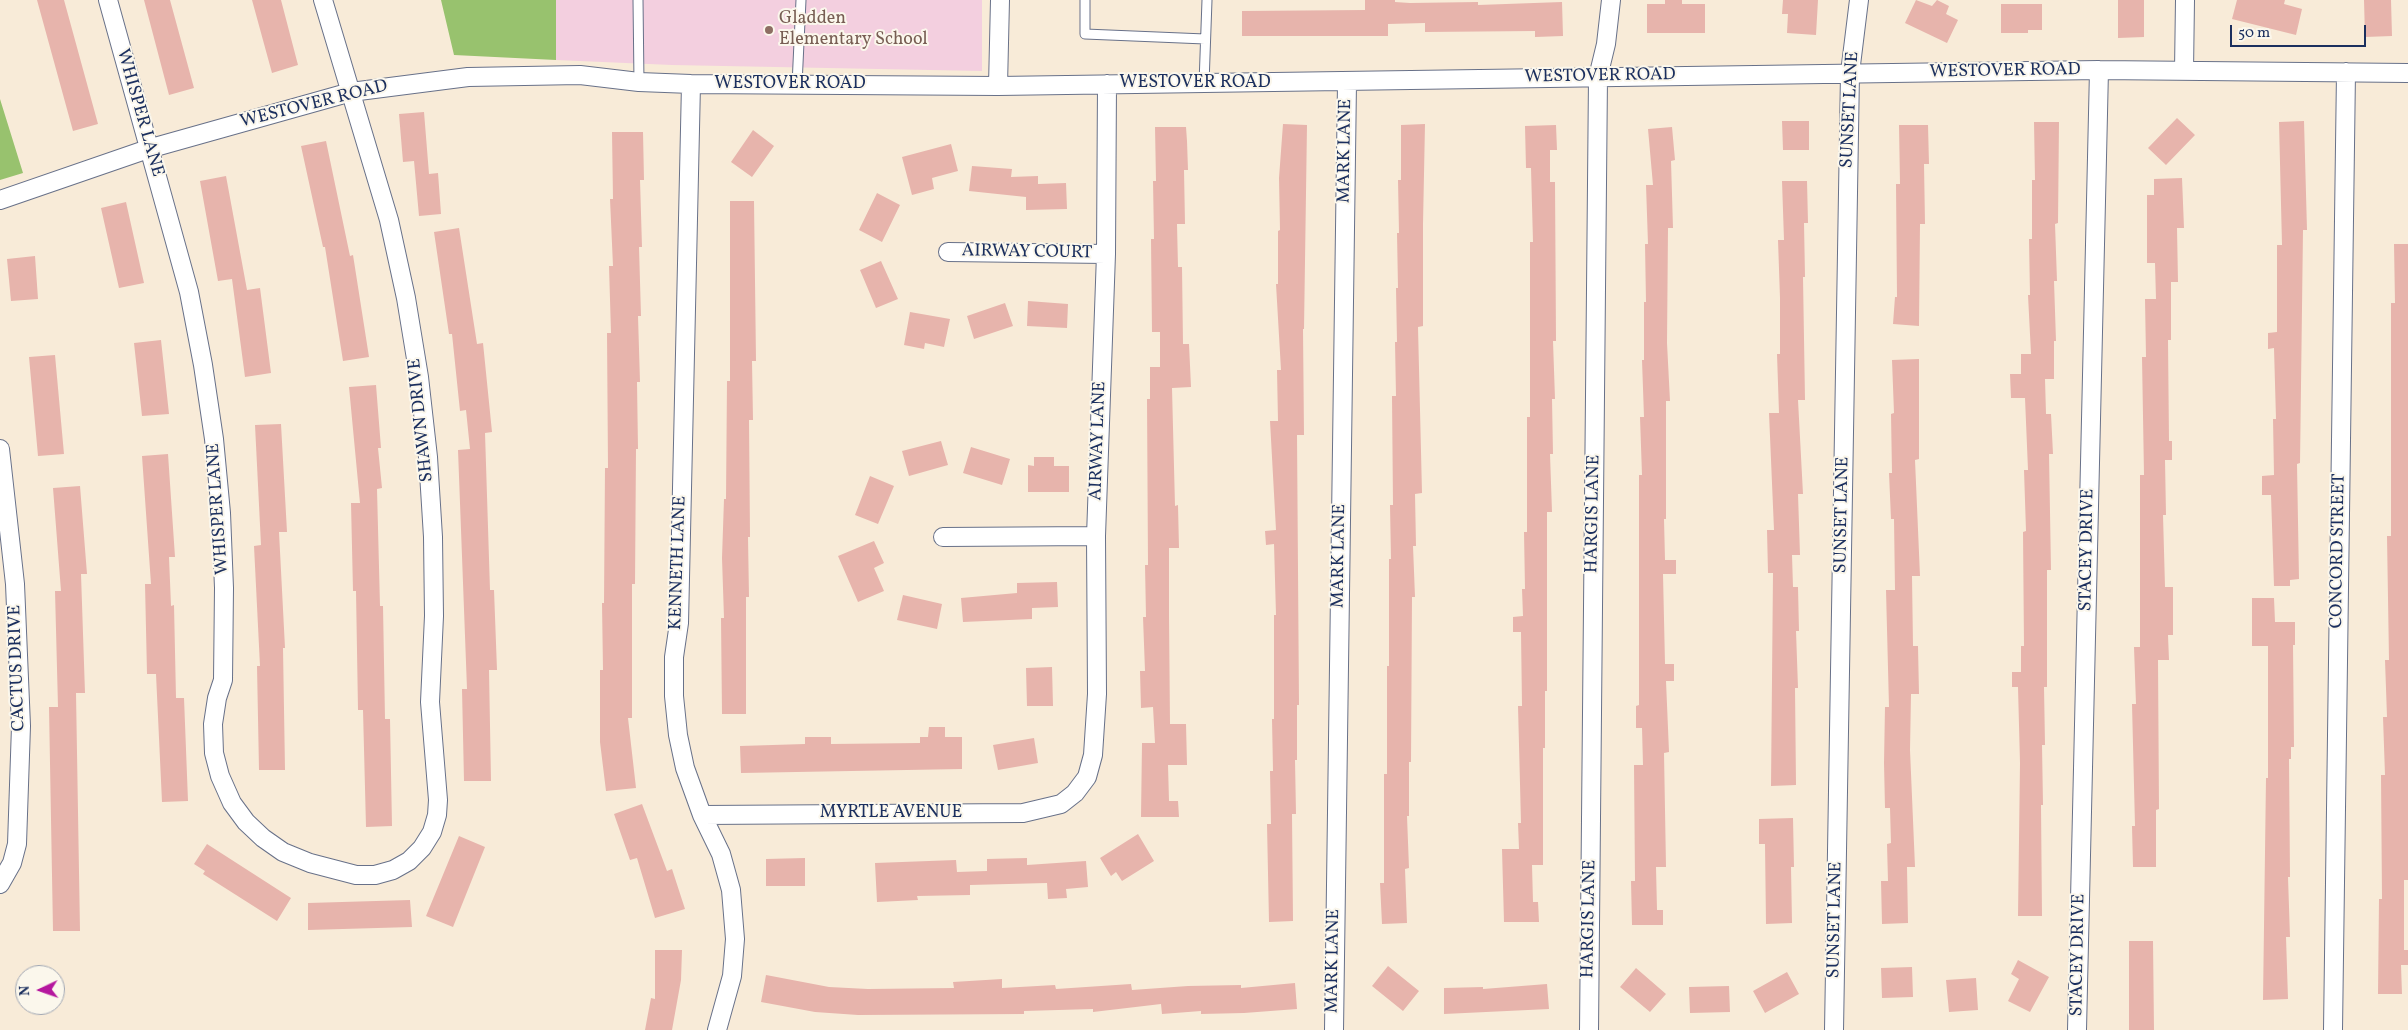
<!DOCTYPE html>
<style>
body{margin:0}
#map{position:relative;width:2408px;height:1030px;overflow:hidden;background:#f8ebd8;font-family:Vollkorn,serif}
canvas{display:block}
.north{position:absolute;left:15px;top:965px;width:50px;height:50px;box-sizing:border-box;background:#fbf7ec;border:1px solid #a1a7b3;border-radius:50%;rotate:267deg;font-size:14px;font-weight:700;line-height:20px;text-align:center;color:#1b2f5e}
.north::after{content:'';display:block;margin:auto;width:18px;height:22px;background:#b5179e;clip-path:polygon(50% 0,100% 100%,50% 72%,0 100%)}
.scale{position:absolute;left:2230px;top:25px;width:136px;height:22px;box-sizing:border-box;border:2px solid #1b2f5e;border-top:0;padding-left:6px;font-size:15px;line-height:18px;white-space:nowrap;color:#1b2f5e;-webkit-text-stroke:4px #fbf7ec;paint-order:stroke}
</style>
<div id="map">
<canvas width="2408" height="1030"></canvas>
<div class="north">N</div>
<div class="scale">50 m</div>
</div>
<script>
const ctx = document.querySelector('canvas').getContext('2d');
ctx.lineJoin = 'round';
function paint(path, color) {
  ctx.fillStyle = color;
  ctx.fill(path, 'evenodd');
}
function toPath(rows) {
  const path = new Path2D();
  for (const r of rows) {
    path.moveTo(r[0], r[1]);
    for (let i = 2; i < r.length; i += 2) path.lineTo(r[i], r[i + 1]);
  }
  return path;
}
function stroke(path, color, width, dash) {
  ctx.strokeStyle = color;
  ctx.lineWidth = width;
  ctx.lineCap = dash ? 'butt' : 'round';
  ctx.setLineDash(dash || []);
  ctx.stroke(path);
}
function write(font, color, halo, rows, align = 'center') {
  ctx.font = font + ' Vollkorn,serif';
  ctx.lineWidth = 4;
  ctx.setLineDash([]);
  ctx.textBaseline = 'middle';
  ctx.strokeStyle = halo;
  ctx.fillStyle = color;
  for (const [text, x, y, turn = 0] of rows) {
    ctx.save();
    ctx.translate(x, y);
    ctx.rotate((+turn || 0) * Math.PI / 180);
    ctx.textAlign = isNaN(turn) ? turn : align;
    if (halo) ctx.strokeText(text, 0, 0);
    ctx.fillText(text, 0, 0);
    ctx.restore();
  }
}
const built = toPath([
 [556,0,982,0,982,71,672,65,556,60]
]);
const green = toPath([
 [441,0,556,0,556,60,454,55],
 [0,99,23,173,0,180]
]);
const building = toPath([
 [37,0,64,0,98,124,73,131],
 [144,0,170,0,194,88,169,95],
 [252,0,281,0,298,65,272,73],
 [1365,0,1395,0,1395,2,1410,3,1478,2,1478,5,1562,2,1563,36,1535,37,1535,31,1425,32,1425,23,1388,24,1388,36,1242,36,1242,11,1365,10],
 [1665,0,1682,0,1682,4,1705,4,1705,33,1647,33,1647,4,1665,4],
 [1783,0,1818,0,1816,35,1787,33,1788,14,1782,14],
 [1916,0,1932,6,1937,0,1949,6,1946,14,1958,20,1947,43,1905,23],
 [2118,0,2144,0,2144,37,2118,38],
 [2237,0,2285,0,2284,4,2302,9,2296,35,2232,19],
 [2364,0,2391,0,2392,36,2365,37],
 [2001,4,2042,4,2042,30,2028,30,2028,33,2001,33],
 [424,112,429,174,438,173,441,214,419,216,414,161,403,162,399,114],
 [2177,118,2195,135,2166,165,2148,148],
 [1782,121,1809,121,1809,150,1783,150],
 [2304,121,2307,230,2303,230,2300,463,2297,464,2299,579,2290,580,2290,586,2274,586,2271,495,2262,495,2262,476,2274,475,2273,419,2276,419,2274,348,2268,349,2268,333,2277,332,2277,245,2282,245,2279,122],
 [2034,122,2059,122,2058,223,2055,224,2057,281,2054,281,2056,341,2054,341,2054,379,2045,379,2046,414,2051,414,2053,454,2049,454,2051,570,2047,570,2047,687,2044,687,2045,745,2042,745,2043,805,2041,805,2042,916,2018,916,2020,763,2018,687,2012,687,2012,672,2021,672,2021,646,2024,646,2023,532,2026,531,2024,470,2028,470,2025,398,2011,398,2010,374,2021,374,2021,354,2031,354,2028,295,2030,295,2029,239,2032,239,2032,180,2035,180],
 [1283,124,1307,125,1304,329,1303,329,1304,435,1297,435,1299,705,1297,705,1297,760,1295,760,1296,814,1292,814,1293,921,1269,922,1267,824,1271,824,1270,771,1273,771,1272,719,1274,719,1274,615,1276,615,1274,544,1266,545,1265,531,1276,530,1270,421,1278,421,1277,370,1281,370,1276,284,1278,284,1278,231,1280,230,1279,178],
 [1425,124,1423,224,1423,326,1418,327,1422,493,1415,494,1416,546,1413,546,1415,597,1412,597,1411,762,1409,762,1409,816,1407,816,1409,868,1405,869,1407,923,1382,924,1380,883,1384,883,1384,774,1387,774,1387,666,1389,666,1389,559,1391,559,1390,505,1393,505,1392,396,1396,396,1395,342,1397,342,1396,288,1398,288,1397,233,1399,233,1398,180,1401,180,1401,125],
 [1556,125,1557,150,1550,150,1550,182,1555,182,1556,341,1553,341,1555,399,1552,399,1553,454,1550,454,1552,512,1547,512,1547,691,1545,691,1545,748,1543,748,1543,865,1532,865,1533,902,1538,902,1539,922,1504,922,1502,849,1519,849,1518,823,1521,823,1518,706,1522,706,1521,632,1513,632,1513,617,1523,616,1522,589,1525,589,1524,532,1527,532,1527,417,1530,417,1530,242,1533,242,1531,168,1526,168,1525,126],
 [1899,125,1928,125,1929,164,1924,164,1925,224,1920,224,1919,326,1893,324,1895,297,1897,297,1896,184,1900,184],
 [1155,127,1186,127,1187,141,1188,170,1184,170,1185,224,1177,224,1178,267,1182,267,1183,344,1189,344,1191,387,1172,388,1175,506,1178,505,1179,548,1169,548,1169,616,1170,724,1186,724,1187,765,1168,765,1169,801,1178,801,1179,817,1141,817,1142,743,1155,743,1153,707,1141,708,1140,671,1145,671,1143,617,1146,617,1145,565,1148,565,1147,399,1150,399,1150,367,1160,367,1160,332,1152,332,1151,239,1154,239,1153,181,1156,181],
 [1672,127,1675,160,1671,161,1673,228,1668,228,1667,343,1670,401,1666,401,1666,519,1664,519,1665,560,1676,560,1676,574,1663,574,1665,664,1674,664,1674,681,1666,681,1669,752,1664,753,1666,867,1656,867,1657,910,1663,910,1663,925,1632,925,1631,881,1635,881,1634,765,1643,765,1642,728,1636,728,1636,706,1639,705,1639,475,1642,475,1640,417,1644,417,1642,360,1644,360,1644,302,1646,302,1645,244,1648,244,1646,185,1653,185,1648,129],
 [753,130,774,146,752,177,731,162],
 [612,132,643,132,644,180,640,180,642,247,639,247,641,316,638,316,640,382,637,382,638,449,636,449,635,584,632,584,632,718,628,718,636,788,606,791,600,742,600,670,603,670,602,603,604,603,605,468,608,468,607,333,611,333,609,266,613,266,610,199,613,199],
 [326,141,350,256,353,255,369,357,343,361,325,247,323,247,301,146],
 [951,144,958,171,932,178,934,189,912,195,902,157],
 [972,166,1012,169,1011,177,1038,176,1038,184,1066,183,1067,209,1026,210,1026,197,969,191],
 [226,176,247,290,260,288,271,373,245,377,232,279,218,281,200,181],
 [2182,178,2184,228,2177,228,2178,282,2171,282,2171,340,2168,340,2169,441,2172,441,2172,460,2165,460,2166,515,2163,515,2165,587,2173,587,2173,635,2168,635,2169,660,2158,660,2159,809,2156,810,2156,867,2133,867,2132,826,2135,826,2132,704,2136,704,2134,647,2140,647,2140,475,2144,475,2142,357,2146,357,2145,299,2156,299,2155,263,2147,263,2147,195,2154,195,2154,179],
 [1782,181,1807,181,1808,223,1804,223,1805,277,1803,277,1805,400,1798,400,1803,494,1798,494,1800,555,1792,555,1793,587,1798,587,1799,631,1796,631,1798,688,1795,688,1796,785,1771,786,1773,573,1768,573,1767,530,1774,530,1769,413,1779,413,1777,354,1780,354,1780,298,1778,240,1784,240],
 [877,193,900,205,882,242,859,230],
 [730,201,754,201,756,361,752,361,753,420,749,420,750,537,748,537,749,597,746,597,746,714,722,714,721,618,724,618,722,558,724,499,726,499,727,381,730,381],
 [126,202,144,283,119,288,101,208],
 [459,228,477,344,483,343,492,432,485,433,490,590,494,590,497,670,489,670,491,781,464,781,462,689,467,689,458,450,470,449,466,410,460,411,452,334,449,334,434,232],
 [2394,244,2408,244,2408,880,2404,880,2404,950,2408,950,2408,965,2401,965,2402,994,2378,994,2379,899,2382,899,2381,775,2385,775,2383,717,2387,717,2385,660,2389,660,2387,536,2391,536,2391,303,2395,303],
 [35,256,38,299,11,301,7,259],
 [881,261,898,299,876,308,860,270],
 [1028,301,1068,304,1067,328,1027,326],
 [1005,303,1013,326,974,339,967,316],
 [910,312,950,319,944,347,925,343,924,349,904,345],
 [161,340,169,414,142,416,134,343],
 [55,355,64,454,38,456,29,357],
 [1919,359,1919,459,1915,460,1920,576,1912,576,1913,646,1918,646,1919,694,1911,694,1910,750,1915,867,1907,867,1908,923,1882,924,1881,881,1888,881,1887,844,1891,843,1890,808,1885,808,1884,763,1885,707,1889,707,1886,590,1895,590,1894,519,1891,519,1889,473,1892,473,1891,414,1894,413,1892,360],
 [376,385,381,448,378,448,382,488,377,489,380,606,383,606,385,719,390,719,392,826,366,827,363,710,358,710,356,591,353,591,351,503,360,503,349,387],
 [281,424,287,532,279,532,285,648,283,648,285,770,259,770,257,666,260,666,254,546,261,545,255,425],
 [941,441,948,465,909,476,902,451],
 [971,447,1010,459,1002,485,963,473],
 [168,454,175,557,169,557,171,606,174,605,176,698,184,698,188,801,162,802,156,674,147,674,145,584,151,584,142,456],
 [1034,457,1054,457,1054,466,1069,466,1069,492,1028,492,1028,465,1034,466],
 [870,476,894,486,878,524,855,515],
 [80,486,87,574,81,574,85,693,76,693,80,931,53,931,49,707,58,707,55,591,61,591,53,488],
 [874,541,884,563,874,568,884,591,858,602,838,556],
 [1057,582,1058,607,1032,608,1032,619,963,622,961,598,1017,593,1017,583],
 [903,595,942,604,937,629,897,620],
 [2252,598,2274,598,2275,622,2295,622,2295,645,2293,645,2294,747,2291,747,2291,759,2289,759,2290,877,2288,877,2290,937,2286,937,2288,999,2263,1000,2266,778,2268,778,2268,646,2252,646],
 [1052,667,1053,706,1027,706,1026,668],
 [929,727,945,727,945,737,962,737,962,769,741,773,740,746,805,744,805,737,831,737,831,744,920,743,920,737,928,737],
 [1034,738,1038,763,998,770,993,745],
 [642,804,667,871,672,869,685,909,655,918,637,858,630,860,614,814],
 [1793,818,1794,867,1791,867,1792,923,1766,924,1765,844,1759,844,1759,819],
 [1138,834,1154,861,1122,881,1116,872,1111,876,1100,858],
 [459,836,485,847,453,927,426,916],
 [207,844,291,898,277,921,203,874,205,871,194,864],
 [805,858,805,886,766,886,766,859],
 [1027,858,1027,865,1086,861,1088,887,1066,889,1067,898,1048,899,1047,883,970,885,970,895,917,896,918,900,877,902,875,863,956,860,957,872,987,871,987,859],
 [410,900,412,927,308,930,308,903],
 [2129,941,2153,941,2154,1030,2129,1030],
 [655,950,682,950,681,980,672,1030,645,1030,651,998,655,999],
 [2018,960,2049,977,2030,1012,2008,1001,2019,979,2011,974],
 [1388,966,1419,991,1403,1011,1372,986],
 [1912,967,1913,997,1882,998,1881,968],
 [1636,968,1666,994,1650,1012,1620,987],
 [1787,972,1799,994,1765,1013,1753,991],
 [766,975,829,987,868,989,954,988,953,982,1002,979,1002,988,1055,985,1056,989,1131,984,1132,990,1188,986,1241,985,1241,988,1295,983,1297,1009,1244,1013,1201,1014,1201,1011,1162,1014,1161,1004,1093,1012,1093,1009,1024,1011,1024,1014,858,1015,815,1012,761,1002],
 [1976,978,1978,1010,1949,1012,1946,980],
 [1547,984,1549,1009,1444,1014,1444,988,1483,987,1483,989],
 [1729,986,1730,1012,1690,1013,1689,987]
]);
const lane = toPath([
 [638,0,639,82],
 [1085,0,1085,34,1205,39],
 [1204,84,1207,0],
 [797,85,801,0]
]);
const street = toPath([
 [108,0,189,292,203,365,214,439,221,513,224,588,223,680,217,698,213,724,214,753,220,776,232,803,246,822,263,838,283,852,310,863,356,875,375,875,393,870,409,861,422,848,432,832,437,815,438,800,430,702,434,616,433,537,428,457,419,377,406,298,389,220,323,0],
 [2184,71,2185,0],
 [691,84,679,623,674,657,674,696,678,735,685,768,702,815,721,854,731,890,735,939,732,976,717,1030],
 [998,86,1000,0],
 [0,200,148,149,351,92,468,77,580,75,639,82,691,84,998,86,2099,70,2408,73],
 [948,252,1106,254],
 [0,449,15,584,21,726,17,844,12,863,0,884],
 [943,537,1096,536],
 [702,815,1023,813,1061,804,1075,793,1087,777,1093,755,1097,694,1096,536,1106,254,1107,84],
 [1334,1030,1347,83],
 [1589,1030,1598,77,1606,44,1611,0],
 [1834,1030,1850,73,1859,0],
 [2077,1030,2099,70],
 [2333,1030,2346,72]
]);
const markers = [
 [769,30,5,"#8d6e63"]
];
const educationNames = [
 ["Gladden",779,20],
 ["Elementary School",779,41]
];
const streetNames = [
 ["WESTOVER ROAD",2005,72,-1],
 ["WESTOVER ROAD",1600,77,-1],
 ["WESTOVER ROAD",1195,84],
 ["WESTOVER ROAD",790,85],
 ["WESTOVER ROAD",314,105,-14],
 ["SUNSET LANE",1851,110,-87],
 ["WHISPER LANE",139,113,74],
 ["MARK LANE",1346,151,-89],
 ["AIRWAY COURT",1027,253,1],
 ["SHAWN DRIVE",422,420,-96],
 ["AIRWAY LANE",1099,441,-88],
 ["WHISPER LANE",219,509,-94],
 ["HARGIS LANE",1594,514,-89],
 ["SUNSET LANE",1843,515,-89],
 ["STACEY DRIVE",2088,550,-89],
 ["CONCORD STREET",2339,551,-89],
 ["MARK LANE",1340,556,-89],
 ["KENNETH LANE",679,563,-88],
 ["CACTUS DRIVE",18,668,-92],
 ["MYRTLE AVENUE",891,814],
 ["HARGIS LANE",1590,919,-89],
 ["SUNSET LANE",1836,920,-89],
 ["STACEY DRIVE",2079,955,-89],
 ["MARK LANE",1334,961,-89]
];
paint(built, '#f3cfdf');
paint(green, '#98c26e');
paint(building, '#e7b4ac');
stroke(lane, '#687189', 11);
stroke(street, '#687189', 20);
stroke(lane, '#fff', 9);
stroke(street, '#fff', 18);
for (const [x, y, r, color] of markers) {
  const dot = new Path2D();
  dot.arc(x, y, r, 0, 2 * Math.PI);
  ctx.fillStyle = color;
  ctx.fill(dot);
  stroke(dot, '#fbf7ec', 2);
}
write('18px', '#785e54', '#fbf7ec', educationNames, 'left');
write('18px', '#1b2f5e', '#fbf7ec', streetNames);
</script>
